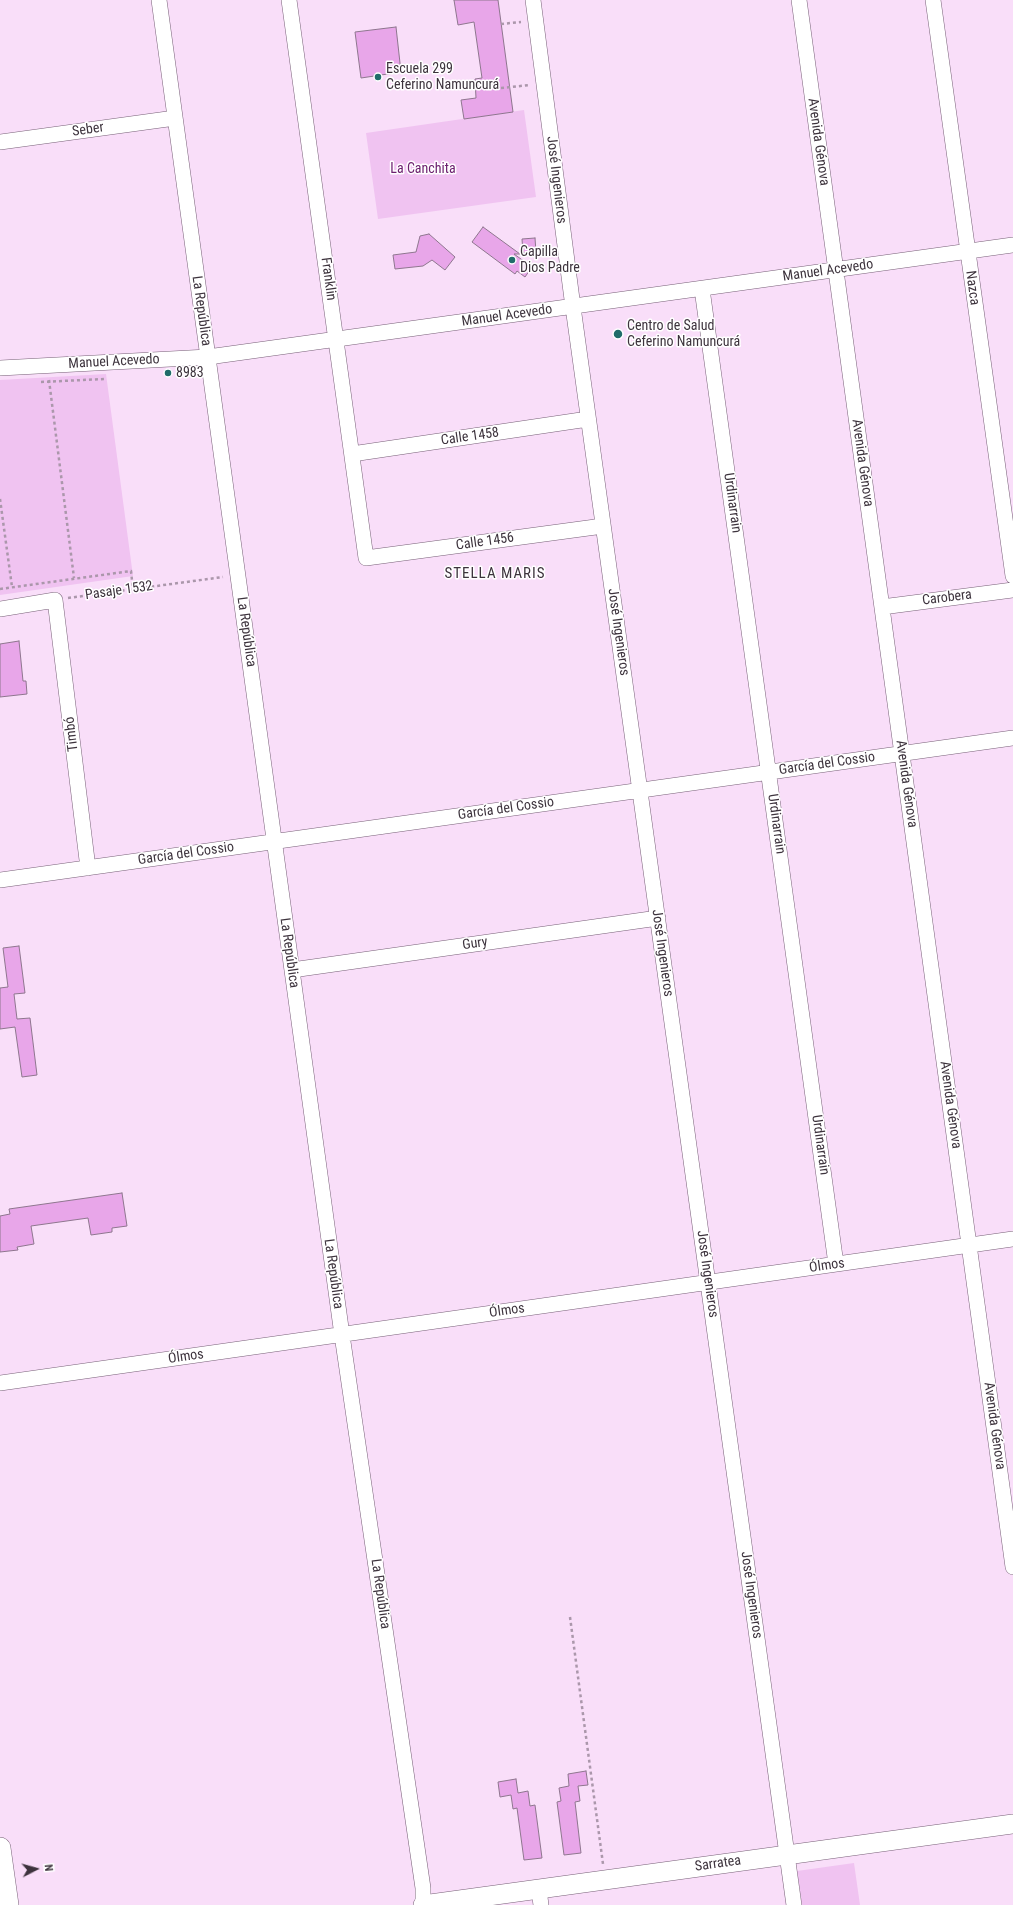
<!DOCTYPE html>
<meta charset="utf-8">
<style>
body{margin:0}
#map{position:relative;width:1013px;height:1905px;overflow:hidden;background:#f9def9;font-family:"Roboto Condensed",sans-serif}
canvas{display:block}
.north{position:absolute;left:16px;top:1849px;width:40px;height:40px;-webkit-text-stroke:3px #fff;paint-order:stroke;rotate:84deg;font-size:11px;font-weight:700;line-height:16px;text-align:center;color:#3d333d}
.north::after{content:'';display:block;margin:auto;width:14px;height:18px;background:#3d333d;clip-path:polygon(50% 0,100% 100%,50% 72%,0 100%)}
</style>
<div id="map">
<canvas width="1013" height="1905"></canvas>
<div class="north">N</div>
</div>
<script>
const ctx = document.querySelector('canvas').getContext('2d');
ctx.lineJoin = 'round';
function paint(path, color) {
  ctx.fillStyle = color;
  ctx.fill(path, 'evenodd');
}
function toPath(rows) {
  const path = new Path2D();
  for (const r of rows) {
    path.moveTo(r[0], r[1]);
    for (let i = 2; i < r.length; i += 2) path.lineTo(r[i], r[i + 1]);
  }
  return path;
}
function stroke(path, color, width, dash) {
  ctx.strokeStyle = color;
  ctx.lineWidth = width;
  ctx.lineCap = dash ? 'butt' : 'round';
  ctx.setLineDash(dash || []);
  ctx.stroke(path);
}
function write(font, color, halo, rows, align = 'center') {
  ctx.font = font + ' "Roboto Condensed",sans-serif';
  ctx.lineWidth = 3;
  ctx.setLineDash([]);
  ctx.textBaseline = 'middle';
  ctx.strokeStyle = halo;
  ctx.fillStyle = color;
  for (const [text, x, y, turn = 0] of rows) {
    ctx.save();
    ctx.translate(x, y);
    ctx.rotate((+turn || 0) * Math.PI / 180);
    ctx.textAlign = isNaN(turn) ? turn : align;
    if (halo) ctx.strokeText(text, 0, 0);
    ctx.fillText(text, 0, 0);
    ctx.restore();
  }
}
const green = toPath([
 [524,110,536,197,378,219,366,133],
 [106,374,133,576,0,595,0,380],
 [854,1863,860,1905,802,1905,797,1871]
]);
const building = toPath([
 [454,0,498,0,513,112,464,119,461,100,476,98,475,79,482,78,474,22,458,25,454,0],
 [396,27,401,72,361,78,355,32,396,27],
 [483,227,520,254,514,254,532,267,525,277,517,271,515,274,472,242,483,227],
 [429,234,455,257,445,270,432,260,423,266,395,269,393,255,416,252,420,236,429,234],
 [535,238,536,252,523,253,522,239,535,238],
 [19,641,23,681,26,681,27,694,0,697,0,644,19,641],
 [19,946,25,993,14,994,17,1019,30,1018,37,1075,22,1077,15,1027,0,1029,0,988,8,987,3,948,19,946],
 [122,1193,127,1226,112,1228,112,1232,91,1235,88,1218,31,1226,34,1244,17,1247,18,1250,0,1252,0,1216,10,1214,9,1209,122,1193],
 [586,1771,588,1785,578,1786,580,1801,575,1802,581,1853,564,1855,557,1802,561,1801,559,1788,569,1786,568,1774,586,1771],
 [516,1779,518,1793,528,1791,530,1806,535,1805,542,1858,524,1860,517,1808,513,1809,511,1795,500,1797,498,1782,516,1779]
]);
const path = toPath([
 [501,24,521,22],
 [501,88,530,85],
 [49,380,74,578],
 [41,382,104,379,104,377],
 [0,499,12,587],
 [0,589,131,571,133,590],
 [68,598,223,577],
 [570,1617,603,1864]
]);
const minor = toPath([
 [159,0,342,1335,423,1888,423,1905],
 [289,0,366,558,603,526],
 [533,0,573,307,794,1905],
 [799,0,1013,1567],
 [933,0,1013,576],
 [0,142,175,118],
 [702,289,836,1264],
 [0,368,208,357,1013,245],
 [352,454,588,419],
 [882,607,1013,590],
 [0,609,55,600,88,868],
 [0,880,1013,738],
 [292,970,658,918],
 [0,1383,1013,1239],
 [539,1890,541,1905]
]);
const tertiary = toPath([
 [423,1905,1013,1824]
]);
const secondary = toPath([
 [0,1848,8,1905]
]);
const markers = [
 [378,77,4,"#206c6a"],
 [512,260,4,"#206c6a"],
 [618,334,5,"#206c6a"],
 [168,373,4,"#206c6a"]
];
const poiNames = [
 ["Escuela 299",386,69],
 ["Ceferino Namuncurá",386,85],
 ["Capilla",520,252],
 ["Dios Padre",520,268],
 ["Centro de Salud",627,326],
 ["Ceferino Namuncurá",627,342],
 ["8983",176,373]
];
const streetNames = [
 ["Seber",88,130,-8],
 ["Avenida Génova",818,142,82],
 ["José Ingenieros",556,180,83],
 ["Manuel Acevedo",828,271,-8],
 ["Franklin",328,279,82],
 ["Nazca",972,288,82],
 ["La República",201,311,82],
 ["Manuel Acevedo",507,316,-8],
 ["Manuel Acevedo",114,362,-3],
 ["Calle 1458",470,437,-8],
 ["Avenida Génova",862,463,82],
 ["Urdinarrain",732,503,82],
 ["Calle 1456",485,542,-8],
 ["Pasaje 1532",119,591,-8],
 ["Carobera",947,598,-7],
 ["La República",246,632,82],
 ["José Ingenieros",618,632,82],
 ["Timbó",72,734,-97],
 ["García del Cossio",827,764,-8],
 ["Avenida Génova",906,784,82],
 ["García del Cossio",506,809,-8],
 ["Urdinarrain",776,824,82],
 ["García del Cossio",186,854,-8],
 ["Gury",475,944,-8],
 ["La República",289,953,82],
 ["José Ingenieros",662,953,82],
 ["Avenida Génova",950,1105,82],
 ["Urdinarrain",820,1145,82],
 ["Ólmos",827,1266,-8],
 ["La República",333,1274,82],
 ["José Ingenieros",707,1274,82],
 ["Ólmos",507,1311,-8],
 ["Ólmos",186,1357,-8],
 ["Avenida Génova",994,1426,82],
 ["La República",380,1594,82],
 ["José Ingenieros",751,1595,82],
 ["Sarratea",718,1864,-8]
];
const parkNames = [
 ["La Canchita",423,169]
];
const neighbourhoodNames = [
 ["STELLA MARIS",495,574]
];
paint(green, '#f0c3f1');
paint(building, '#e8a6e9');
stroke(building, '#8e768e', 1);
stroke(minor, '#776077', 16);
stroke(tertiary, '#776077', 20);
stroke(secondary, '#776077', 22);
stroke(path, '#ab97ab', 2.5, [3, 3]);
stroke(minor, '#fff', 15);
stroke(tertiary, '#fff', 19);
stroke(secondary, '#fff', 21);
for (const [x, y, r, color] of markers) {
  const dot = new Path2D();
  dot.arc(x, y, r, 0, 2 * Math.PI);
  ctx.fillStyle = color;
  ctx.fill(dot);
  stroke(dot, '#fff', 1.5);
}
write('14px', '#3d333d', '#fff', poiNames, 'left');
write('14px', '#3d333d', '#fff', streetNames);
write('14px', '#6c206f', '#fff', parkNames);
ctx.letterSpacing = '1px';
write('15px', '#3d333d', '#fff', neighbourhoodNames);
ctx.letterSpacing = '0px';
</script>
